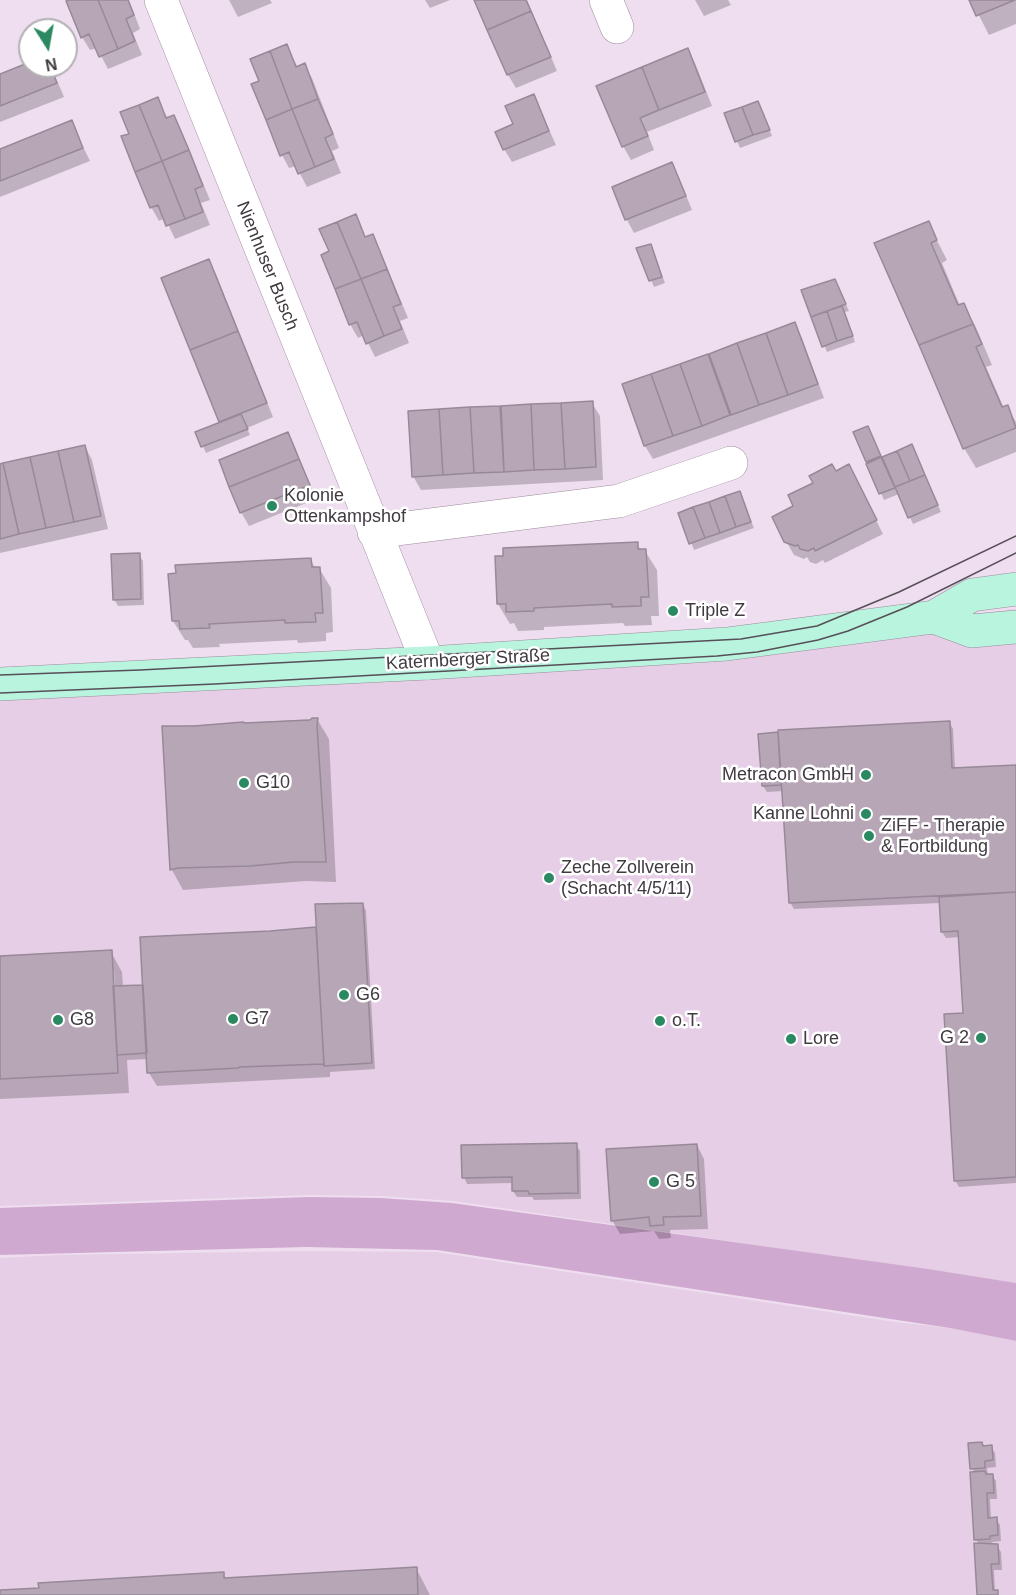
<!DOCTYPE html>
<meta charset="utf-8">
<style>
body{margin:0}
#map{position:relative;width:1016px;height:1595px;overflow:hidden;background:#efdeef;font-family:Arial,sans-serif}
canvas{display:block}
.north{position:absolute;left:18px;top:18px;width:60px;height:60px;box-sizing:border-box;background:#fff;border:2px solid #b3b0b3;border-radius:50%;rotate:169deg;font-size:16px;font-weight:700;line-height:24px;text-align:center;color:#413a41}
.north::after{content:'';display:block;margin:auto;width:21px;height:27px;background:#2a8960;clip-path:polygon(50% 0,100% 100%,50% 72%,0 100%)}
</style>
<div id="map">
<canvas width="1016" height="1595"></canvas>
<div class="north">N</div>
</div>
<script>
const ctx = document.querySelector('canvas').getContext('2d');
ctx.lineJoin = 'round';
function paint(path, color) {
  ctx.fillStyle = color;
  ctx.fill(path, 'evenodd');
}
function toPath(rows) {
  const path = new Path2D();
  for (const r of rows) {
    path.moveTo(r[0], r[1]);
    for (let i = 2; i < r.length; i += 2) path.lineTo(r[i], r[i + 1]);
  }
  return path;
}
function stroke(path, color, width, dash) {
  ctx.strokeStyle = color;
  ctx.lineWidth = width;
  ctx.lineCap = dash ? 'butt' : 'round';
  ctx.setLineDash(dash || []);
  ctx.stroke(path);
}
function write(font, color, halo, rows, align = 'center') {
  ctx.font = font + ' Arial,sans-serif';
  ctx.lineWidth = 5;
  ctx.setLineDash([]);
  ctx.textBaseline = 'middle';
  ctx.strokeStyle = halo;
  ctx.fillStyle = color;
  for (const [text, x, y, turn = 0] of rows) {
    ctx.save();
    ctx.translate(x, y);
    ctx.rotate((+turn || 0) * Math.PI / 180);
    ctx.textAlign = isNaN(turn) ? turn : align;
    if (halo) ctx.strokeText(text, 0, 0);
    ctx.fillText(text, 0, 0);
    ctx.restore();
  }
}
const built = toPath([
 [1016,609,1016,1283,453,1201,381,1196,309,1195,0,1206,0,694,932,619],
 [305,1251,436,1252,895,1322,950,1328,1016,1341,1016,1595,0,1595,0,1258,57,1255]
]);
const green = toPath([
 [309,1197,381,1198,452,1203,928,1269,1016,1283,1016,1341,950,1328,437,1250,306,1247,0,1255,0,1208]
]);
const shadow = toPath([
 [67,0,129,0,140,29,133,33,142,55,108,69,97,48,90,50,82,37],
 [229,0,270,0,272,3,238,17],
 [425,0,450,0,430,8],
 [476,0,527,0,557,71,516,88,508,75],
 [695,0,728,0,731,5,704,16],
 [971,0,1016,0,1016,24,989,35],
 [287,46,298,68,304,65,312,78,339,148,332,151,341,173,307,187,296,166,289,168,282,155,261,82],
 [687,50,695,63,712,106,647,132,654,150,631,160,623,146,598,86],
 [30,63,30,66,51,66,64,97,0,122,0,75],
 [534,96,556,145,512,162,504,149,514,125],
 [157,99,168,119,174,117,181,130,210,200,201,203,210,225,175,239,165,218,159,221,151,207,131,135],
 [761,109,772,136,740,148,737,141],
 [71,122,90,161,0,197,0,150],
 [672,164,679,178,692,210,634,233,627,220,614,188],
 [355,216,366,238,372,236,380,250,408,318,400,321,409,343,375,357,364,335,358,338,350,324,330,252],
 [928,223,947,260,942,263,960,306,963,305,975,325,992,365,986,367,1004,408,1007,407,1016,422,1016,452,976,468,964,448,876,244],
 [651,245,665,283,654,287,651,280],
 [208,261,216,274,273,417,247,428,250,435,206,453,197,433,221,423,163,279],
 [838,287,849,311,845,312,855,342,827,352,803,291],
 [795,324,802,338,824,398,653,459,645,446,624,385],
 [592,403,600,416,603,480,421,490,413,476,410,412],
 [288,433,295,447,316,499,249,526,241,512],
 [855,433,871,434,881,458,912,446,941,512,913,524,899,494,884,500],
 [85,446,92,460,108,529,0,553,0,465],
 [856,480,883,534,825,563,823,560,816,564,810,562,807,557,804,559,794,555,786,541,796,507],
 [739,492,754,528,694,550,680,514],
 [637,543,641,551,645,551,657,570,659,616,651,616,652,625,625,626,623,623,544,627,544,630,518,631,514,623,510,624,498,604],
 [139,555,143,561,144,605,118,606,114,599],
 [311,560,315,568,319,568,331,588,333,632,326,633,326,641,298,643,297,640,219,644,220,647,193,648,188,640,185,640,173,621,178,574],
 [317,719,329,739,336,882,306,881,183,890,172,870,164,727],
 [949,722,953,729,955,769,1016,766,1016,1183,959,1187,955,1180,965,1015,960,937,946,938,942,932,941,903,794,909,790,902,783,791,767,792,763,786,760,735],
 [363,904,366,911,375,1069,330,1072,330,1077,157,1086,149,1073,148,1059,127,1060,129,1093,0,1099,0,958,111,952,122,972,123,987,144,986,270,933,318,929],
 [111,970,114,970,115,988,112,988],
 [576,1145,580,1151,581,1199,534,1200,532,1197,517,1197,513,1191,513,1183,467,1184,464,1177],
 [697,1145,704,1159,708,1229,670,1230,671,1238,659,1239,654,1231,620,1234,612,1220],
 [982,1443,984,1447,991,1447,995,1453,996,1467,987,1468,988,1475,992,1475,996,1481,997,1499,990,1499,991,1519,996,1519,1000,1525,1001,1541,992,1542,993,1545,997,1546,1001,1552,1002,1570,994,1570,995,1592,999,1595,979,1595,979,1545,976,1539,975,1473,972,1468],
 [416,1568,430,1595,0,1595,0,1592,223,1574,227,1579]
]);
const building = toPath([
 [69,0,98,0,118,49,99,57,89,34,81,38,66,1,69,0],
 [98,0,128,0,134,15,126,19,135,41,118,49,98,0],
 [474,0,526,0,531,11,487,30,474,0],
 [969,0,1015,0,976,16,969,0],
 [531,11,551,57,507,75,487,30,531,11],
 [287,44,296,67,305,63,318,99,292,109,270,51,287,44],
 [688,48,705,92,659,110,642,67,688,48],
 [270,51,292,109,266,120,251,84,259,81,250,59,270,51],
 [30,62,30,66,50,66,57,83,0,106,0,74,30,62],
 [642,67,659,110,640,118,648,136,622,147,596,86,642,67],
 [534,94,549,131,503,150,495,132,513,124,505,106,534,94],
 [158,97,166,118,174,115,189,150,162,161,139,105,158,97],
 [318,99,333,134,325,138,334,159,315,167,292,109,318,99],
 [758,101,770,130,753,135,742,107,758,101],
 [139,105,162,161,135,172,121,136,129,134,120,112,139,105],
 [742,107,753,135,735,142,724,113,742,107],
 [292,109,315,167,298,174,289,152,280,156,266,120,292,109],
 [72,120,83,148,0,181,0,149,72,120],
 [189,150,203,186,195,189,203,212,185,219,162,161,189,150],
 [162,161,185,219,166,226,158,205,150,208,135,172,162,161],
 [672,162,686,196,625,220,612,187,672,162],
 [356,214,365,237,373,234,387,269,361,279,337,222,356,214],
 [929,221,937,240,931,243,958,305,964,303,973,324,919,345,874,243,929,221],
 [337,222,361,279,335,289,321,255,329,251,319,229,337,222],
 [651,244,662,277,649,281,636,248,651,244],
 [209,259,238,331,190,350,161,278,209,259],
 [387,269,401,304,393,307,402,329,384,336,361,279,387,269],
 [361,279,384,336,366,344,357,322,349,325,335,289,361,279],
 [835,279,846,304,811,317,801,290,835,279],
 [842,306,853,336,837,341,827,311,842,306],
 [827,311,837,341,822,347,811,317,827,311],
 [795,322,818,384,788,395,766,333,795,322],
 [973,324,982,344,976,347,1002,407,1008,405,1016,428,963,449,919,345,973,324],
 [238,331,267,403,219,422,190,350,238,331],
 [766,333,788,395,759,405,737,343,766,333],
 [737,343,759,405,731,415,709,354,737,343],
 [708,354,730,415,702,426,680,364,708,354],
 [680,364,702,426,673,436,651,374,680,364],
 [651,374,673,436,644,446,622,384,651,374],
 [593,401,596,467,565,469,561,403,593,401],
 [561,403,565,469,534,470,531,404,561,403],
 [531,404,534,470,504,472,501,406,531,404],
 [500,406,504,472,474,473,470,407,500,406],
 [470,407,474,473,443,475,439,409,470,407],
 [439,409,443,475,412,477,408,411,439,409],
 [241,414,248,429,201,447,195,432,241,414],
 [868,426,881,456,866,462,853,432,868,426],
 [288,432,299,459,229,487,219,460,288,432],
 [912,444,925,475,910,481,897,451,912,444],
 [85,445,101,516,74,522,58,451,85,445],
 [58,451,74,522,46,528,30,457,58,451],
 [897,451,910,481,895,487,882,457,897,451],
 [30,457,46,528,19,534,3,463,30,457],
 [881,457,895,488,879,494,866,464,881,457],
 [299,459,310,485,240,513,229,487,299,459],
 [3,463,19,534,0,539,0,464,3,463],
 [832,464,836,471,849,464,877,520,815,551,814,548,808,551,800,549,798,545,795,546,784,542,772,517,793,506,788,495,813,483,809,476,832,464],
 [925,475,938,505,908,518,895,487,925,475],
 [740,491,751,522,736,527,725,496,740,491],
 [725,496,736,527,720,533,709,502,725,496],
 [709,502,720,533,705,538,693,507,709,502],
 [693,507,705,538,689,544,678,513,693,507],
 [638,542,638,549,646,549,649,597,641,597,641,606,612,607,612,604,534,608,534,611,506,612,506,604,497,604,495,556,503,556,503,548,638,542],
 [140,553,141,599,113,600,111,554,140,553],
 [311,558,312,567,320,567,323,613,315,613,316,622,285,623,285,620,209,624,210,628,180,629,179,621,172,621,168,574,176,573,175,565,311,558],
 [312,718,318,718,317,726,326,862,294,862,250,866,178,868,170,870,162,726,194,726,243,722,245,723,310,720,312,718],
 [950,721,952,768,1016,765,1016,892,789,903,778,730,950,721],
 [778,732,781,785,762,786,758,734,778,732],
 [1016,892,1016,1177,954,1181,944,1014,963,1013,958,931,941,932,939,897,1016,892],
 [363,903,372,1063,324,1066,315,904,363,903],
 [316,927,324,1064,240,1067,238,1068,147,1073,140,937,270,931,316,927],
 [112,950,118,1073,0,1079,0,956,112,950],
 [143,985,147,1053,117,1055,113,986,143,985],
 [577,1143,578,1193,529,1194,528,1191,512,1191,512,1177,462,1178,461,1145,577,1143],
 [697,1144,701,1216,663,1217,664,1225,650,1226,649,1217,611,1221,606,1149,697,1144],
 [982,1442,983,1446,992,1445,993,1460,985,1461,985,1468,970,1469,968,1443,982,1442],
 [985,1471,986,1474,993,1474,994,1493,987,1493,988,1518,997,1517,998,1535,990,1536,990,1539,974,1540,970,1472,985,1471],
 [974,1543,998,1544,999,1564,991,1564,993,1590,998,1590,998,1595,977,1595,974,1543],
 [417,1567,418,1595,0,1595,0,1590,39,1588,38,1583,224,1572,224,1578,417,1567]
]);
const minor = toPath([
 [161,0,428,663],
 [606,0,617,27],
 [374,532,619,501,731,463]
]);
const secondary = toPath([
 [934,617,972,631,1016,627],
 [0,684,428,663,727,644,934,617,972,595,1016,589]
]);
const tram = toPath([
 [0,675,140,670,741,639,817,626,899,592,1016,536],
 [0,693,215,684,717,656,757,652,818,640,848,631,907,607,1016,553]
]);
const markers = [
 [272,506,6,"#2a8960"],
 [673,611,6,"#2a8960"],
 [866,775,6,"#2a8960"],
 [244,783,6,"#2a8960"],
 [866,814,6,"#2a8960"],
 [869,836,6,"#2a8960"],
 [549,878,6,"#2a8960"],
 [344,995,6,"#2a8960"],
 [233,1019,6,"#2a8960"],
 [58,1020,6,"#2a8960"],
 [660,1021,6,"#2a8960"],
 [981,1038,6,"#2a8960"],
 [791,1039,6,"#2a8960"],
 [654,1182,6,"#2a8960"]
];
const streetNames = [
 ["Nienhuser Busch",267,266,68],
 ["Katernberger Straße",468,660,-3]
];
const poiNames = [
 ["Kolonie",284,496],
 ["Ottenkampshof",284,517],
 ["Triple Z",685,611],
 ["Metracon GmbH",854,775,"right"],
 ["G10",256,783],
 ["Kanne Lohni",854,814,"right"],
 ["ZiFF - Therapie",881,826],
 ["& Fortbildung",881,847],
 ["Zeche Zollverein",561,868],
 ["(Schacht 4/5/11)",561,889],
 ["G6",356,995],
 ["G7",245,1019],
 ["G8",70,1020],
 ["o.T.",672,1021],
 ["G 2",969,1038,"right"],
 ["Lore",803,1039],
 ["G 5",666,1182]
];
paint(built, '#e6cfe6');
paint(green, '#d0a9d0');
paint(shadow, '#0003');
paint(building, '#b7a6b6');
stroke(building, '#988998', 1.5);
stroke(minor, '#9b8c9b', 34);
stroke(secondary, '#9b8c9b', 34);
stroke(minor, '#fff', 33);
stroke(secondary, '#b9f4df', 33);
stroke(tram, '#574f57', 1.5);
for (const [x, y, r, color] of markers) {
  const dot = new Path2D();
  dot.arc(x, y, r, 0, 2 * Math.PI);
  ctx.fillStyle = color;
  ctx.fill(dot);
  stroke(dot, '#fff', 2);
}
write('18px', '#413a41', '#fff', streetNames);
write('18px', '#413a41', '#fff', poiNames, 'left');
</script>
